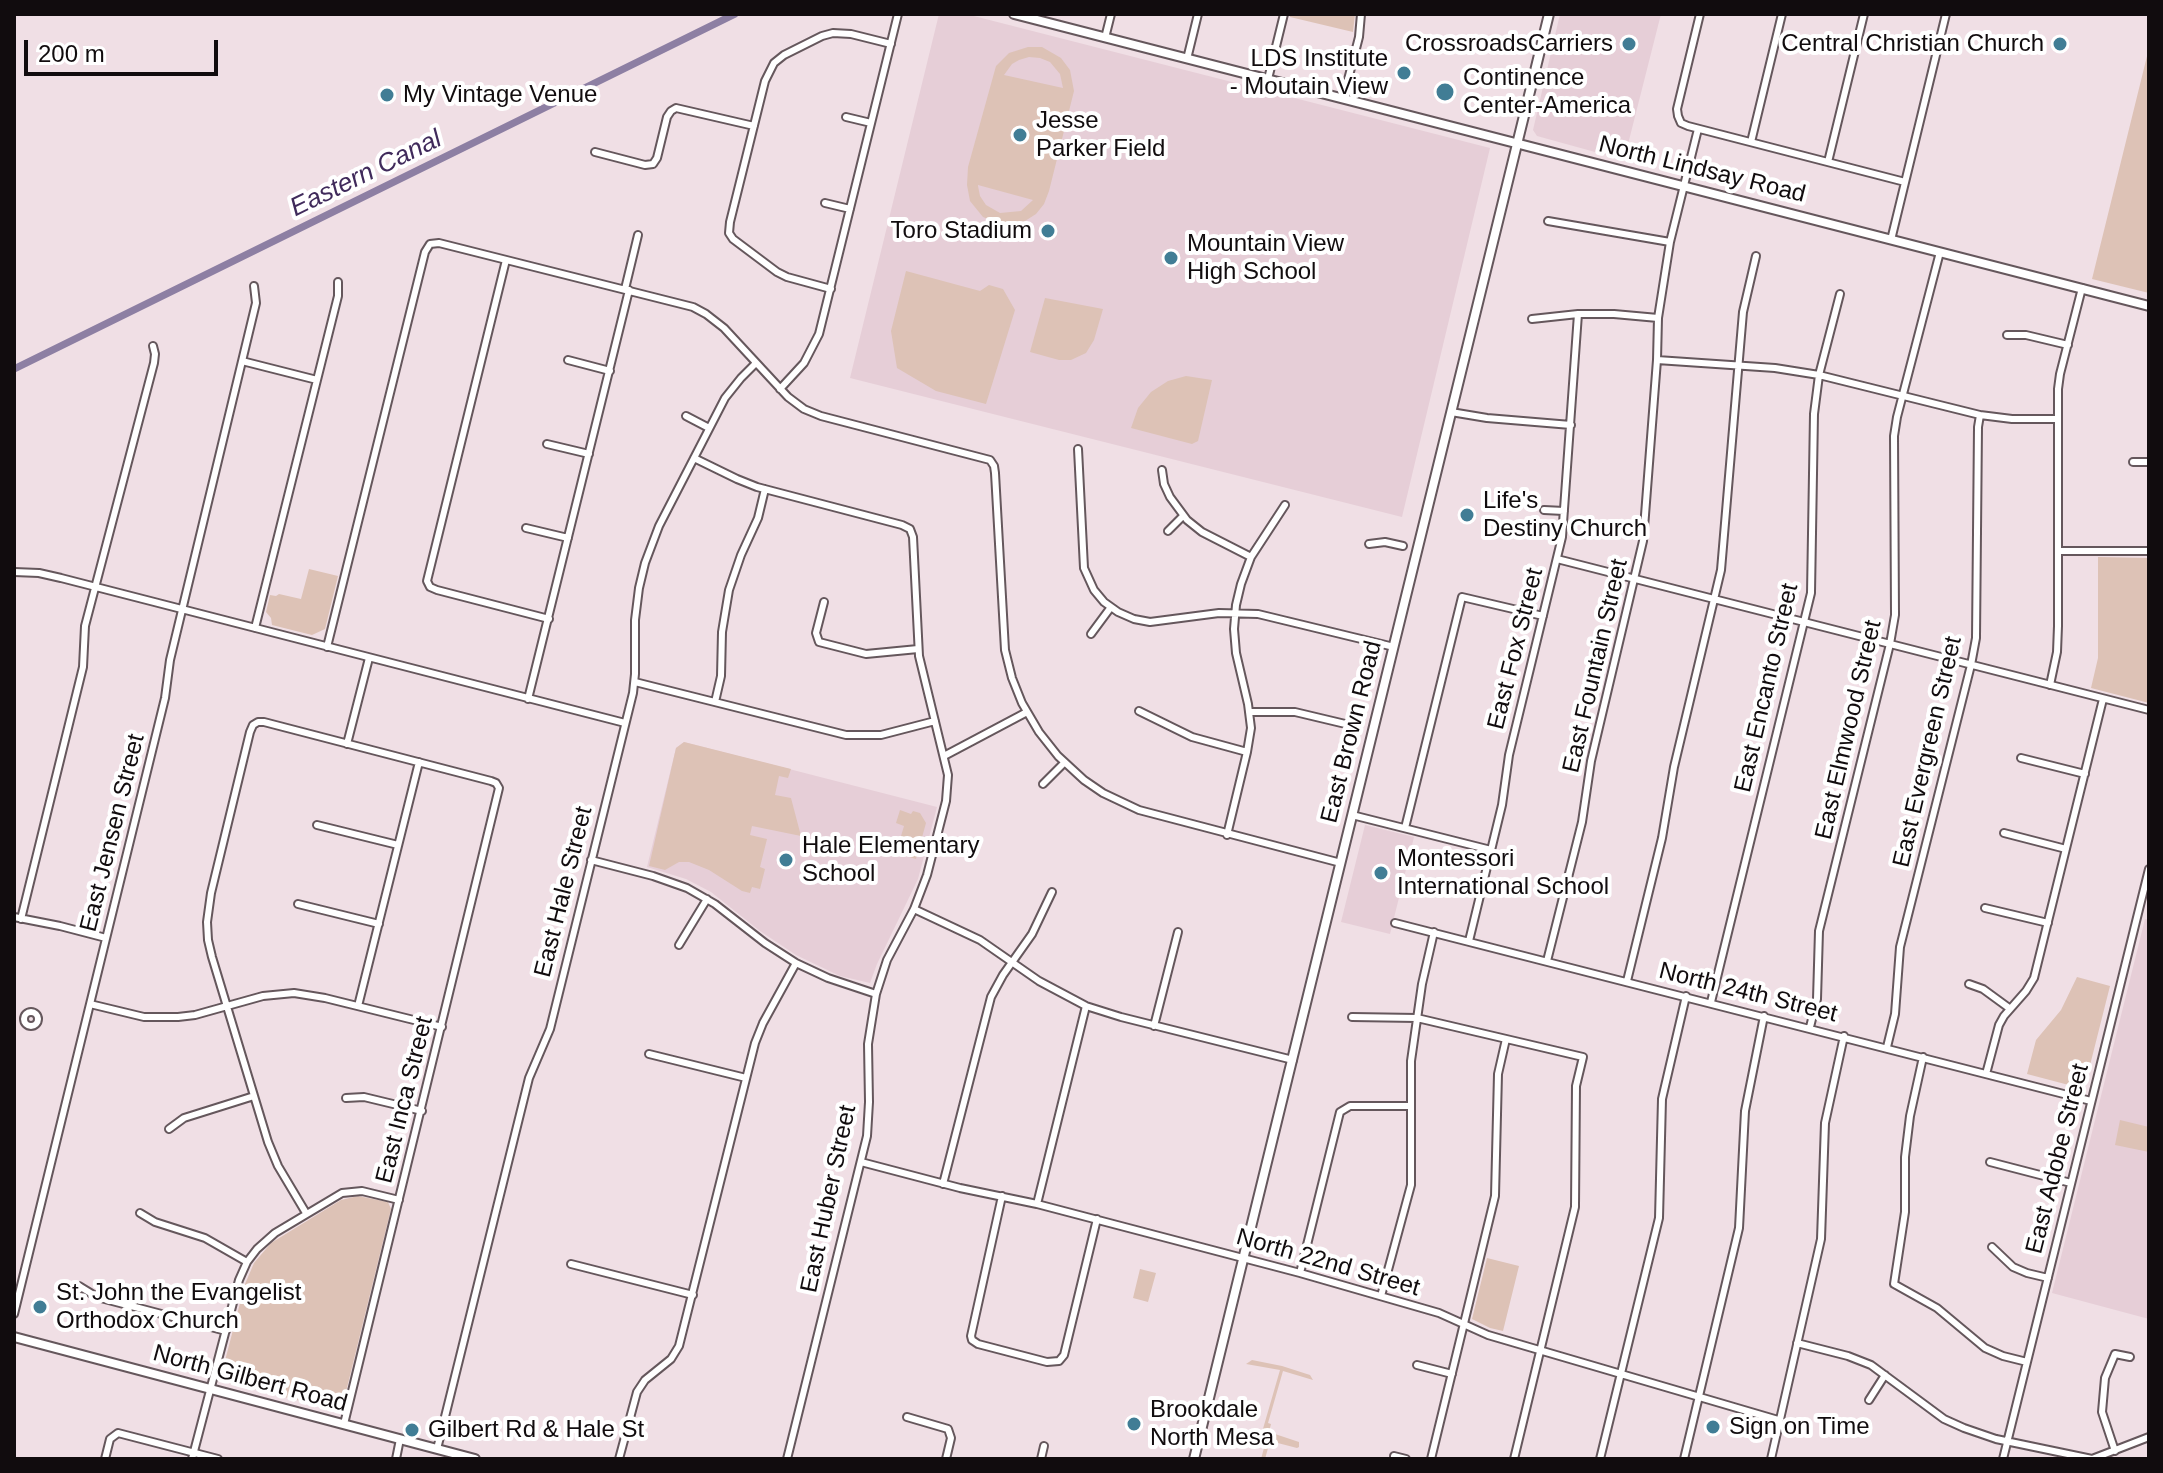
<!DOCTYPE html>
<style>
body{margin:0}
#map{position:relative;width:2163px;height:1473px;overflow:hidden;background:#f0dfe5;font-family:Helvetica,sans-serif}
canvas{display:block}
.frame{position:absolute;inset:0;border:16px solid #110c0e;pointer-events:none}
.scale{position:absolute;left:24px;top:40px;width:194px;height:36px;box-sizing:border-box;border:4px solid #110c0e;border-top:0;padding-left:10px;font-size:24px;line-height:28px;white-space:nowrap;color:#110c0e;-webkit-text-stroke:6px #fff;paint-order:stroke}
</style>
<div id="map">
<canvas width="2163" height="1473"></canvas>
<div class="frame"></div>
<div class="scale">200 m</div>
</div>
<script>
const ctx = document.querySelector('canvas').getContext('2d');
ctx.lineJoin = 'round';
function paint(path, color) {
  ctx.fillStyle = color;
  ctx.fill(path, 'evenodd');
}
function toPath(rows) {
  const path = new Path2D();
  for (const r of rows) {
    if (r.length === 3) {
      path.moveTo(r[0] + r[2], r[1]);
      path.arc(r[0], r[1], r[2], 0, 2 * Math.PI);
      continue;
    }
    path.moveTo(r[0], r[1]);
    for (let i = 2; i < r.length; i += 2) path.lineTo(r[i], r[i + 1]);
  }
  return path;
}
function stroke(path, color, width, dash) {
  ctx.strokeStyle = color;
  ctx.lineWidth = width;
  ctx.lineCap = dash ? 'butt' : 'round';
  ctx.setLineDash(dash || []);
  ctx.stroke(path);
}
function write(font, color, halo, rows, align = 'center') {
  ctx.font = font + ' Helvetica,sans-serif';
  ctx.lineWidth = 8;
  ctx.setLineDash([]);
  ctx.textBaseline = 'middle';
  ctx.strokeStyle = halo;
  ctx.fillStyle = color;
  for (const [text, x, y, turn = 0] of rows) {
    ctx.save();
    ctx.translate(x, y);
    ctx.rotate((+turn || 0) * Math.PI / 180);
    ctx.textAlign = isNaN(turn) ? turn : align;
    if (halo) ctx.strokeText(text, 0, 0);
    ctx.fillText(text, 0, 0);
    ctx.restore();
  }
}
const built = toPath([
 [939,14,966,14,1490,148,1402,517,850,378],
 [1560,14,1661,14,1624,160,1537,136,1533,130],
 [684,742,937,807,918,879,877,964,870,983,840,976,796,955,760,931,711,892,686,879,647,867,676,748],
 [1365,825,1414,837,1390,934,1341,922],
 [2145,919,2149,920,2149,1319,2052,1293]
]);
const green = toPath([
 [1290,14,1355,14,1353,32,1290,17],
 [1028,47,1042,47,1061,58,1070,70,1074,91,1049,191,1044,204,1036,214,1025,221,1012,224,998,223,983,217,970,201,967,185,968,167,996,66,1009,53],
 [1029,57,1040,58,1050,62,1060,74,1063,88,1004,75,1012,64,1019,60],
 [978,186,978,185,1033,200,1021,211,1000,213,986,205,980,196],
 [2149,48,2149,293,2092,279],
 [906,271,980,291,989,285,1003,289,1015,310,986,404,936,391,897,368,891,331],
 [1045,298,1103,309,1094,340,1086,353,1071,360,1059,360,1030,352],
 [1186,376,1212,380,1198,441,1192,444,1131,428,1138,408,1151,392,1168,381],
 [2098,557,2149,558,2149,703,2091,688,2098,658],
 [309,569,338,576,325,629,312,635,272,625,271,618,266,612,270,595,276,596,279,594,301,599],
 [684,742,791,769,788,778,779,776,775,795,791,798,801,836,752,826,750,835,767,839,760,867,765,869,760,889,752,887,750,893,742,891,709,870,689,862,679,862,665,870,649,866,676,748],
 [900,810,911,814,913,811,920,813,926,823,916,859,896,853,904,826,896,823],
 [2077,977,2110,986,2084,1089,2027,1074,2036,1040,2061,1010],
 [2120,1120,2149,1127,2149,1152,2115,1145],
 [358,1196,388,1202,391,1209,342,1408,336,1410,225,1382,221,1376,245,1284,254,1263,271,1243,341,1200],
 [1487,1258,1519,1266,1503,1331,1490,1328,1472,1319],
 [1140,1269,1156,1273,1148,1302,1133,1298],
 [1252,1360,1282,1366,1310,1375,1313,1380,1283,1371,1268,1423,1271,1424,1269,1432,1299,1442,1299,1447,1297,1448,1270,1441,1265,1459,1261,1459,1264,1448,1258,1446,1280,1370,1246,1364]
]);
const canal = toPath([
 [14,369,735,14]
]);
const minor = toPath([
 [1700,14,1677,109,1678,116,1681,123,1688,126,1905,182],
 [1105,38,1111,14],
 [1187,59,1198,14],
 [1268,79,1284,14],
 [1343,99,1359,37,1361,14],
 [846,117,871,123],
 [1751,142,1782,14],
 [595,152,645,165,653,164,657,158,667,117,671,111,676,108,754,126],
 [1828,162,1864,14],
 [825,203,850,209],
 [1548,221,1670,242],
 [1891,240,1946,14],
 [506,260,427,581,430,587,437,590,549,619],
 [625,289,638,235],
 [831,289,787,277,777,272,733,239,729,233,730,222,765,81,774,63,784,55,822,36,833,33,851,34,891,44],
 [1532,319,1578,314,1614,314,1658,318],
 [2007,335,2026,335,2068,345],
 [568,360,610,371],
 [1657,360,1775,368,1819,375,1980,415,2012,419,2058,419],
 [242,361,317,380],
 [780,389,804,363,819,334,898,14],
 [1451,412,1487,418,1571,425],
 [686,416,709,428],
 [547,444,589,454],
 [1078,449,1084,568,1094,590,1104,602,1118,612,1134,619,1150,622,1219,613,1258,614,1394,647],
 [694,458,737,479,757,487,902,525,910,529,913,537,919,656,948,775,946,801,927,875,914,909,887,960,876,994,868,1044,869,1102,867,1136,787,1459],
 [2133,462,2149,462],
 [1162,470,1164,484,1170,497,1187,520,1202,532,1251,557],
 [1544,510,1564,511],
 [526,528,568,538],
 [1168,531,1183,516],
 [1369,544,1385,542,1403,546],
 [2058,551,2149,551],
 [1557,559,2149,710],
 [14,572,39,573,61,578,625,723],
 [824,602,816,633,819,642,866,654,918,649],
 [255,628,338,296,338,282],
 [1091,634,1111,607],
 [327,647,425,252,430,244,439,243,693,307,706,314,724,328,788,397,804,409,821,416,990,460,994,466,995,473,1005,650,1012,678,1022,703,1039,732,1058,756,1084,780,1103,793,1139,810,1341,863],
 [635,682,846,735,881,735,935,721],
 [2050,685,2057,652,2058,626,2058,389,2060,374,2082,288],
 [528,699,629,290],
 [715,702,721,676,722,632,729,590,741,555,758,518,765,489],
 [1139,711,1192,737,1247,752],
 [1250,712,1295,712,1358,727],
 [347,744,369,658],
 [944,756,1027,712],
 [2021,758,2085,774],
 [1043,784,1064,763],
 [1352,815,1491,850],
 [317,825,398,845],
 [1405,828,1462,597,1543,616],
 [2004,833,2066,849],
 [1227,835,1247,752,1251,728,1248,704,1236,653,1234,629,1236,605,1241,584,1251,557,1285,505],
 [591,860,653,876,687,888,715,904,765,943,796,963,828,978,876,994],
 [298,904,379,924],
 [1985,908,2048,923],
 [914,909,980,940,1039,981,1086,1006,1121,1017,1293,1060],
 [14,917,60,926,106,938],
 [21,919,83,667,85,626,154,363,155,354,153,346],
 [1395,923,2091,1101],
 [1469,941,1502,805,1509,755,1562,537,1578,314],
 [679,945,707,899],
 [1547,961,1582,822,1591,761,1643,541,1657,360,1658,318,1670,242,1698,129],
 [1627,981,1662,838,1674,767,1721,570,1743,312,1756,256],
 [1969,984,1983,989,2009,1008],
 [1711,1002,1811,593,1814,414,1819,375,1840,294],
 [90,1004,144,1017,178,1017,195,1015,263,996,294,993,325,998,442,1027],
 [358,1006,419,762],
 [31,1019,7],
 [1352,1017,1417,1018,1583,1057,1576,1086,1575,1207,1514,1459],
 [1154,1026,1178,932],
 [1810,1027,1817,999,1819,931,1890,644,1895,615,1894,436,1897,417,1940,252],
 [1887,1047,1895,1014,1900,947,1971,665,1976,638,1978,427,1980,415],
 [649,1054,746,1078],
 [1923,1057,1910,1116,1905,1157,1905,1212,1894,1284,1937,1308,1985,1348,2003,1356,2027,1362],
 [1986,1074,1999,1025,2004,1016,2026,991,2034,978,2103,699],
 [346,1098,364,1097,422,1111],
 [169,1129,184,1118,254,1096],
 [861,1162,960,1188,1037,1204,1300,1273,1439,1313,1488,1335,1778,1420],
 [1990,1162,2071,1183],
 [943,1184,991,997,1003,975,1032,934,1052,892],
 [1002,1196,971,1336,972,1340,978,1344,1047,1362,1059,1361,1064,1355,1097,1219],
 [1037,1204,1086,1006],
 [140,1213,155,1222,205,1238,247,1262],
 [306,1213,278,1166,268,1142,212,957,208,940,207,922,211,893,250,732,253,725,258,722,264,722,491,781,496,783,499,788,344,1424],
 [1992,1247,2013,1267,2027,1273,2048,1278],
 [571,1264,693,1295],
 [1300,1273,1340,1112,1350,1106,1410,1106],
 [79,1286,97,1297,226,1331],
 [1381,1296,1411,1185,1411,1061,1422,984,1434,932],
 [14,1314,165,698,170,660,256,303,254,286],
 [1797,1343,1848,1356,1871,1365,1944,1419,1964,1428,1996,1439,2092,1459,2149,1437],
 [1417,1365,1452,1374],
 [1869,1400,1885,1375],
 [907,1417,948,1429,951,1438,946,1459],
 [437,1449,529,1078,550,1029,633,693,635,674,635,620,639,588,645,563,659,526,725,398,741,378,756,363],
 [2115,1451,2102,1412,2105,1378,2115,1354,2130,1357],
 [1394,1456,1406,1459],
 [105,1459,110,1439,118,1433,218,1459],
 [192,1459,239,1280,247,1262,257,1249,275,1233,342,1193,362,1191,399,1200],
 [396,1459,400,1439],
 [619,1459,637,1392,645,1380,671,1359,679,1346,755,1043,763,1023,796,963],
 [1041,1459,1044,1446],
 [1431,1459,1495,1196,1498,1074,1506,1039],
 [1600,1459,1659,1218,1662,1099,1686,996],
 [1684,1459,1739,1228,1745,1111,1764,1016],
 [1771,1459,1821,1239,1825,1123,1844,1036],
 [2003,1459,2149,869]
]);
const major = toPath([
 [1014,14,2149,306],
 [14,1337,475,1459],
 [1194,1459,1549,14]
]);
const markers = [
 [1629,44,8,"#417d95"],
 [2060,44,8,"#417d95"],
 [1404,73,8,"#417d95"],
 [1445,92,10,"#417d95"],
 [387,95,8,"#417d95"],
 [1020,135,8,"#417d95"],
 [1048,231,8,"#417d95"],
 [1171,258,8,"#417d95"],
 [1467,515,8,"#417d95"],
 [786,860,8,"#417d95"],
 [1381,873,8,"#417d95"],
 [40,1307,8,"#417d95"],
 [1134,1424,8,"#417d95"],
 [1713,1427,8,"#417d95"],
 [412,1430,8,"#417d95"]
];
const poiNames = [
 ["CrossroadsCarriers",1613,44,"right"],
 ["Central Christian Church",2044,44,"right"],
 ["LDS Institute",1388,59,"right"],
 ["- Moutain View",1388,87,"right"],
 ["Continence",1463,78],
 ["Center-America",1463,106],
 ["My Vintage Venue",403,95],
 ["Jesse",1036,121],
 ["Parker Field",1036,149],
 ["Toro Stadium",1032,231,"right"],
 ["Mountain View",1187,244],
 ["High School",1187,272],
 ["Life's",1483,501],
 ["Destiny Church",1483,529],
 ["Hale Elementary",802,846],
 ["School",802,874],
 ["Montessori",1397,859],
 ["International School",1397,887],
 ["St. John the Evangelist",56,1293],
 ["Orthodox Church",56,1321],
 ["Brookdale",1150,1410],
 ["North Mesa",1150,1438],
 ["Sign on Time",1729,1427],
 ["Gilbert Rd & Hale St",428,1430]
];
const streetNames = [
 ["North Lindsay Road",1702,170,14],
 ["East Fox Street",1516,649,-76],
 ["East Fountain Street",1596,666,-77],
 ["East Encanto Street",1767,688,-77],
 ["East Elmwood Street",1849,730,-77],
 ["East Brown Road",1352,732,-76],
 ["East Evergreen Street",1928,752,-77],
 ["East Jensen Street",113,833,-76],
 ["East Hale Street",564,892,-76],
 ["North 24th Street",1748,993,14],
 ["East Inca Street",405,1100,-76],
 ["East Adobe Street",2058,1159,-76],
 ["East Huber Street",829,1199,-78],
 ["North 22nd Street",1328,1263,16],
 ["North Gilbert Road",250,1379,15]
];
const waterNames = [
 ["Eastern Canal",366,174,-26]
];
paint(built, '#e6ced7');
paint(green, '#ddc2b6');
stroke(canal, '#8d7fa3', 7);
stroke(minor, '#65575c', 10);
stroke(major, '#65575c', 12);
stroke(minor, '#fff', 6);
stroke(major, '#fff', 8);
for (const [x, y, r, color] of markers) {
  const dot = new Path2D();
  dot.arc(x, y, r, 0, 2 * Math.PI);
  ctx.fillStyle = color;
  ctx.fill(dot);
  stroke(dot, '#fff', 3);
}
write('24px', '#110c0e', '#fff', poiNames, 'left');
write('24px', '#110c0e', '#fff', streetNames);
write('italic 26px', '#402a5b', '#fff', waterNames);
</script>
